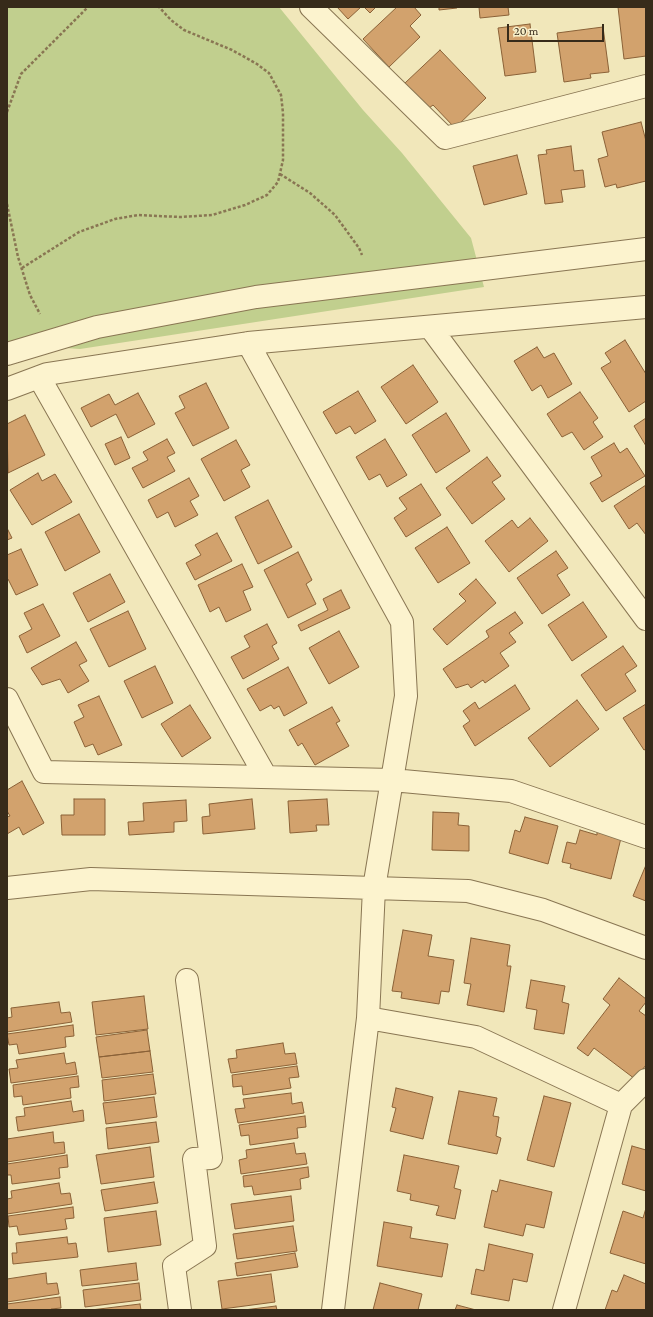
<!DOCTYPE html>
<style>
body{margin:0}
#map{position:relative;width:653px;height:1317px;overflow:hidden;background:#f1e7ba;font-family:"Crimson Pro",serif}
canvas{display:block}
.frame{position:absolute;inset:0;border:8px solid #372b1a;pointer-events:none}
.scale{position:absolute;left:507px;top:24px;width:97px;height:18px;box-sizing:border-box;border:2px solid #372b1a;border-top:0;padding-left:5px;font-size:12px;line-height:14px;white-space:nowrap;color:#372b1a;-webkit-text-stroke:3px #f8f0ca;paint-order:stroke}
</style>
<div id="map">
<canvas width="653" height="1317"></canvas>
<div class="frame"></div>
<div class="scale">20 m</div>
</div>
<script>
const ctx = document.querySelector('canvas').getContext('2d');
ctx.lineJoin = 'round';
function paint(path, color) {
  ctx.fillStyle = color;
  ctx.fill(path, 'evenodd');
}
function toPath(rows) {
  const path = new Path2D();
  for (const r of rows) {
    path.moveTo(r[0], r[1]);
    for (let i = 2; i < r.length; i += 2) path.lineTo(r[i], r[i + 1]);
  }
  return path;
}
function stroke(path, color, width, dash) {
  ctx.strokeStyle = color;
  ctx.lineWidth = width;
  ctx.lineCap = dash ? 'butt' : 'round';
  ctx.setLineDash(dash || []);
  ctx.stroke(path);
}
const green = toPath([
 [7,7,279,7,363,110,402,153,471,238,484,287,80,349,7,344]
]);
const building = toPath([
 [337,7,361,7,348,19,337,7],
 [364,7,376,7,370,13,364,7],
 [397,7,414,7,421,15,410,26,420,37,389,67,363,39,397,7],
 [439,7,457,7,457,8,439,10,439,7],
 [479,7,508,7,509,15,480,18,479,7],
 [618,7,646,7,646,56,624,59,618,7],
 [530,24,536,72,505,76,498,28,530,24],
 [603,27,609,72,590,74,591,78,564,82,557,33,603,27],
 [440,50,486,98,455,128,433,105,429,108,405,83,440,50],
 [641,122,646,141,646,181,617,188,616,184,605,187,598,159,608,156,602,132,641,122],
 [571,146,574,171,583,170,585,187,561,190,563,202,545,204,538,155,547,154,546,150,571,146],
 [517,155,527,194,484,205,473,166,517,155],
 [625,340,646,374,646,401,629,412,601,368,611,362,605,353,625,340],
 [537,347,544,358,554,353,572,384,548,398,541,385,532,391,514,361,537,347],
 [413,365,438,402,406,424,381,387,413,365],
 [206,383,229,428,193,446,175,413,185,408,179,396,206,383],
 [358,391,376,421,355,434,350,426,336,434,323,412,358,391],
 [580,392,598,418,593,422,603,437,584,450,572,432,562,437,547,414,580,392],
 [138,393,155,424,128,438,116,414,91,427,81,408,109,394,115,405,138,393],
 [446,413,470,451,436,473,412,435,446,413],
 [25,415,45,455,8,473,7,424,25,415],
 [646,418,646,446,634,426,646,418],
 [121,437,130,458,115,465,105,444,121,437],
 [167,439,175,453,167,457,175,471,143,488,132,468,148,460,143,452,167,439],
 [385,439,407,475,387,487,380,474,369,480,356,457,385,439],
 [236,440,250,465,241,470,250,487,224,501,201,459,236,440],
 [614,443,620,453,627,448,645,476,602,502,590,483,602,476,591,457,614,443],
 [487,457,501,476,492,482,505,499,472,524,446,488,487,457],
 [38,473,42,481,55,474,72,502,32,525,10,490,38,473],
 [189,478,199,496,190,501,198,515,175,527,168,512,157,518,148,500,189,478],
 [421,484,441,515,406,537,394,518,407,509,399,498,421,484],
 [646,485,646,535,637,523,629,529,614,506,646,485],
 [268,500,292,547,258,564,235,517,268,500],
 [79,514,100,552,65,571,45,532,79,514],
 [530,518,548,541,509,572,485,541,512,520,518,528,530,518],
 [447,527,470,563,438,583,415,548,447,527],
 [7,528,12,538,7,540,7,528],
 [217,533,232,561,195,580,186,563,201,555,195,545,217,533],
 [21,549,38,585,16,595,8,579,7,580,7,555,21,549],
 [556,551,568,568,557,575,570,595,542,614,517,578,556,551],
 [298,552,312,580,306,584,316,604,288,618,264,570,298,552],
 [242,564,253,587,243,591,251,610,226,622,219,607,210,612,198,585,242,564],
 [110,574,125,602,88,622,73,593,110,574],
 [476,579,496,603,447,645,433,629,466,601,459,594,476,579],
 [341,590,350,608,301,631,298,625,328,610,323,599,341,590],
 [583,602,607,637,572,661,548,625,583,602],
 [43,604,60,636,27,653,19,636,32,629,24,613,43,604],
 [128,611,146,649,109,667,90,629,128,611],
 [515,612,523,623,509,633,516,642,500,653,509,666,485,683,483,680,471,688,468,684,456,688,443,669,489,637,486,631,515,612],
 [267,624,277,643,272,646,279,659,243,679,231,657,250,647,244,636,267,624],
 [339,631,359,667,329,684,309,648,339,631],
 [76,642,87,661,79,665,89,681,68,693,60,679,42,685,31,668,76,642],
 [623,646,637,666,625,674,636,691,606,711,581,675,623,646],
 [155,666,173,703,142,718,124,681,155,666],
 [288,667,307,703,284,716,279,706,274,709,271,705,260,711,247,689,288,667],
 [515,685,530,709,475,746,463,726,470,721,463,711,475,702,479,709,515,685],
 [99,696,122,745,98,755,93,744,85,747,74,722,84,717,78,705,99,696],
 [577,700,599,729,550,767,528,738,577,700],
 [646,704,646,749,644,750,623,718,646,704],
 [190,705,211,738,182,757,161,724,190,705],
 [332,707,340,721,336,723,349,746,315,765,302,743,298,746,289,730,332,707],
 [22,781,44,823,23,835,19,827,7,834,7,817,10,816,7,811,7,790,22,781],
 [74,799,105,799,105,835,62,835,61,815,74,815,74,799],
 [252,799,255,829,203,834,202,817,210,816,209,804,252,799],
 [327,799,329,825,316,825,317,831,290,833,288,801,327,799],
 [186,800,187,821,174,822,174,832,129,835,128,822,144,821,143,803,186,800],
 [433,812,459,813,458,825,469,826,469,851,432,850,433,812],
 [525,817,558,826,548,864,509,853,515,830,520,832,525,817],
 [580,830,597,835,597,832,621,838,611,879,570,868,571,864,562,862,567,842,576,844,580,830],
 [646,865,646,901,633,896,646,865],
 [403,930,432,935,428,956,454,960,449,992,441,991,439,1004,401,998,402,992,392,991,403,930],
 [471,938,510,945,507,966,511,966,504,1012,467,1005,471,984,464,983,471,938],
 [619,978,646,999,646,1002,639,1011,646,1016,646,1065,635,1079,594,1048,588,1056,577,1048,610,1005,603,999,619,978],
 [531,980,565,986,562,1002,569,1004,564,1034,534,1029,537,1010,526,1008,531,980],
 [144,996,148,1029,96,1035,92,1002,144,996],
 [59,1002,61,1013,70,1012,72,1022,7,1032,7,1018,12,1017,11,1008,59,1002],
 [73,1025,74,1036,65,1037,66,1047,19,1054,17,1044,9,1045,7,1034,73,1025],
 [147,1030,150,1051,99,1057,96,1037,147,1030],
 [283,1043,285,1054,295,1053,297,1064,231,1073,228,1059,237,1058,236,1050,283,1043],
 [150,1051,153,1072,102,1078,99,1057,150,1051],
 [64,1053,66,1064,75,1062,77,1074,11,1083,9,1069,18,1068,16,1060,64,1053],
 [297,1066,299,1077,289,1078,291,1088,243,1095,242,1086,233,1087,232,1075,297,1066],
 [153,1074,156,1094,104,1101,102,1080,153,1074],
 [78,1076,79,1087,70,1088,71,1098,23,1105,22,1096,14,1097,13,1085,78,1076],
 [396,1088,433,1097,423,1139,390,1131,396,1108,392,1107,396,1088],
 [459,1091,497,1098,493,1116,499,1117,496,1136,501,1138,497,1154,448,1144,459,1091],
 [291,1093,292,1104,302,1102,304,1113,238,1123,235,1109,245,1108,243,1099,291,1093],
 [544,1096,571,1103,554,1167,527,1160,544,1096],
 [154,1097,157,1117,106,1124,103,1103,154,1097],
 [71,1101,73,1112,83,1110,84,1121,18,1131,16,1117,25,1116,24,1108,71,1101],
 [305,1116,306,1127,297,1128,298,1138,250,1145,249,1135,241,1136,239,1125,305,1116],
 [156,1122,159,1142,108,1149,106,1128,156,1122],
 [53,1132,54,1143,64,1142,65,1153,7,1162,7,1139,53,1132],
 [294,1143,296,1154,305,1153,307,1164,241,1174,239,1160,247,1158,246,1150,294,1143],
 [632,1146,646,1150,646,1191,622,1184,632,1146],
 [150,1147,154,1177,101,1184,96,1155,150,1147],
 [67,1155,68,1167,59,1168,60,1178,12,1184,11,1175,7,1175,7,1164,67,1155],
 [404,1155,459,1166,454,1188,461,1190,455,1219,436,1215,439,1206,410,1200,411,1194,397,1191,404,1155],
 [308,1167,309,1177,300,1179,301,1189,254,1195,252,1186,244,1187,243,1176,308,1167],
 [500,1180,552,1192,544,1228,526,1224,523,1236,484,1227,492,1190,497,1192,500,1180],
 [154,1182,158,1203,105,1211,101,1190,154,1182],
 [59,1183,61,1194,70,1193,72,1204,7,1214,7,1199,12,1198,11,1191,59,1183],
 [291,1196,294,1221,235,1229,231,1204,291,1196],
 [73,1207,74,1218,65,1219,67,1229,19,1235,17,1226,9,1227,8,1216,73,1207],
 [646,1208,646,1264,610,1253,623,1211,643,1218,646,1208],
 [156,1211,161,1245,108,1252,104,1218,156,1211],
 [384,1222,412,1227,410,1238,448,1244,442,1277,377,1266,384,1222],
 [293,1226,297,1251,237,1259,233,1234,293,1226],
 [67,1237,68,1244,76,1243,78,1257,13,1264,12,1253,17,1253,16,1243,67,1237],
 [489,1244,533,1254,527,1282,513,1279,509,1301,471,1294,476,1269,484,1271,489,1244],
 [295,1253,298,1267,237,1276,235,1263,295,1253],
 [136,1263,138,1280,82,1286,80,1270,136,1263],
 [46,1273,47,1284,57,1283,59,1294,7,1302,7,1279,46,1273],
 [271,1274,275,1302,222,1309,218,1281,271,1274],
 [624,1275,646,1284,646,1310,605,1310,612,1290,617,1292,624,1275],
 [139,1283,141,1300,85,1307,83,1290,139,1283],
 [380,1283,422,1294,418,1310,373,1310,380,1283],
 [60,1297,61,1308,51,1309,52,1310,7,1310,7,1304,60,1297],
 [140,1304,141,1310,91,1310,140,1304],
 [457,1305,476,1310,455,1310,457,1305],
 [276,1306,277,1310,244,1310,276,1306]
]);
const path = toPath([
 [7,112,21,74,88,7],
 [280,174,310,193,335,215,359,248,362,255],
 [7,204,18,257,30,295,40,314],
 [22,268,79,232,115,219,138,215,180,217,212,215,245,205,267,195,278,182,283,160,283,113,281,95,269,73,257,64,232,50,184,30,171,20,159,7]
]);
const minor = toPath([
 [311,7,445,138,646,86],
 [430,327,646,619],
 [248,343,402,622,406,696,374,888,368,1018,333,1310],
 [7,354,97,327,256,297,646,249],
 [39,377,266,777],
 [7,389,47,374,248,343,646,307],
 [7,699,44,772,392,780,511,791,646,837],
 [7,888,91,879,468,891,543,910,646,948],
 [368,1018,476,1037,621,1105],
 [180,1310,174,1266,205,1246,194,1159,211,1158,187,980],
 [564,1310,621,1105,646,1080]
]);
paint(green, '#c1cf8e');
paint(building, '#d2a26d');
stroke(building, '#8a6137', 1);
stroke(minor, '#897653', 24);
stroke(path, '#897653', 2.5, [3, 2]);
stroke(minor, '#fcf3ce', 22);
</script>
